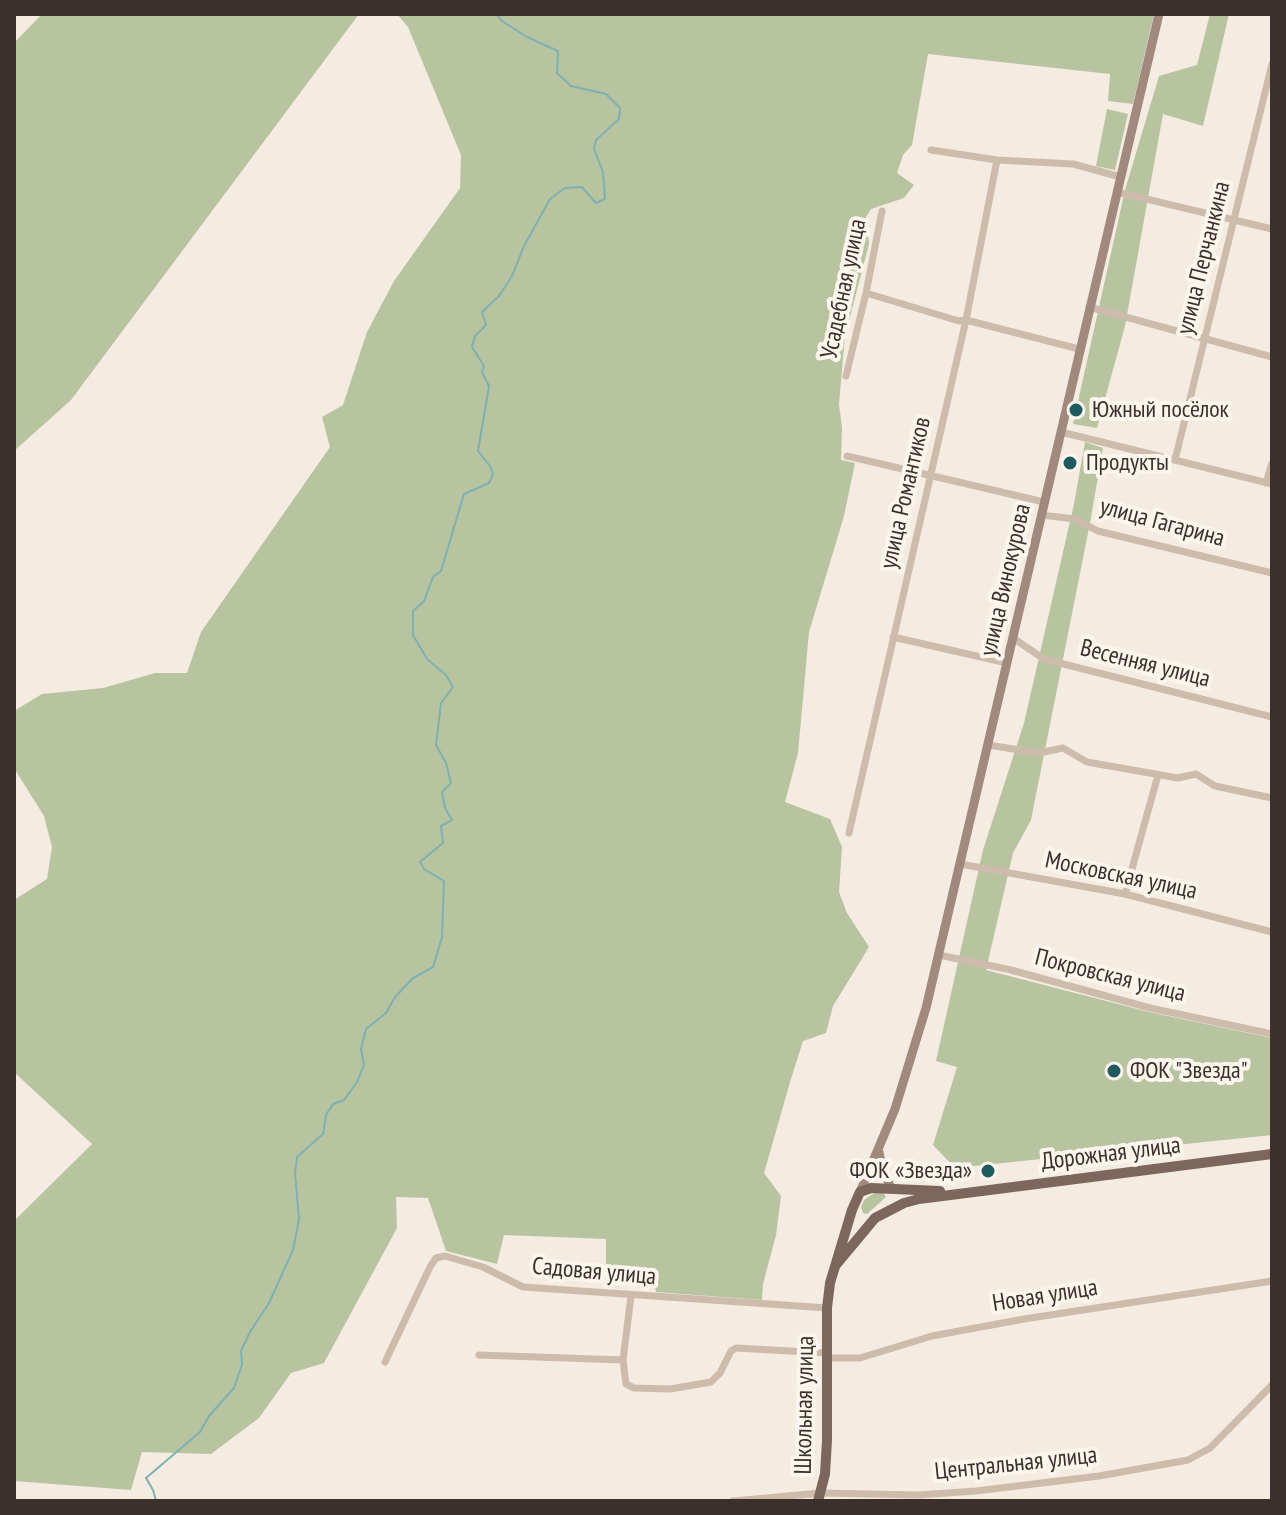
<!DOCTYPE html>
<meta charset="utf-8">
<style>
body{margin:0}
#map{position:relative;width:1286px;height:1515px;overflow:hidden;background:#f4ebe1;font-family:"PT Sans Narrow",sans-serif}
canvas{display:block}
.frame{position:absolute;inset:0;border:16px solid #3b302b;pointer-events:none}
</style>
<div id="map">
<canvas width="1286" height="1515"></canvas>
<div class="frame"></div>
</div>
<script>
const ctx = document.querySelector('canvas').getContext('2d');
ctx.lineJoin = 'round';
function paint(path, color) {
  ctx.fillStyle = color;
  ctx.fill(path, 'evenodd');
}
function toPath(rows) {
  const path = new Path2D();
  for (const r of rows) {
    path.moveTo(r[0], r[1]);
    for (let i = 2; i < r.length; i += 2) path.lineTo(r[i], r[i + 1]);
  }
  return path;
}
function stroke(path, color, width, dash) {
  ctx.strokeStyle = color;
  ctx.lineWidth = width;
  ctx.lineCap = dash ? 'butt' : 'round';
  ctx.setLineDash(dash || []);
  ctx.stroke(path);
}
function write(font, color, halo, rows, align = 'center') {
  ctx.font = font + ' "PT Sans Narrow",sans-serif';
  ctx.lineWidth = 8;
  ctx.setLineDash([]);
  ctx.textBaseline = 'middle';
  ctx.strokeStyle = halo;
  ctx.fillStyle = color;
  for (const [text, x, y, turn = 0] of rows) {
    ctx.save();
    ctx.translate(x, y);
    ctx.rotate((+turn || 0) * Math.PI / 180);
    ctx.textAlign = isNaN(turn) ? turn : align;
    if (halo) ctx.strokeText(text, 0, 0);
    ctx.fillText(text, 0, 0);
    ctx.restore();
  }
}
const green = toPath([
 [42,14,359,14,71,400,14,451,14,43],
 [397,14,1154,14,1133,104,1108,101,1110,74,928,54,912,145,903,155,897,173,914,185,904,198,871,209,866,217,869,244,845,336,839,404,842,428,841,460,855,463,844,516,809,632,798,753,785,802,830,819,842,847,839,892,847,913,869,947,833,1006,826,1033,803,1041,790,1082,764,1173,781,1196,776,1235,763,1284,762,1300,656,1292,652,1271,606,1267,606,1239,504,1235,497,1264,446,1251,428,1198,396,1197,397,1228,324,1363,291,1373,259,1418,211,1454,142,1452,131,1490,14,1481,14,1221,92,1144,14,1072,14,900,47,879,52,847,44,816,14,768,14,711,42,694,103,688,155,673,187,673,201,632,330,447,322,417,343,405,367,332,394,281,460,188,461,155,408,27],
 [1210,14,1229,14,1203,126,1163,114,1125,326,1097,428,1073,424,1125,190,1159,76,1197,65],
 [1107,109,1128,114,1115,170,1096,166],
 [1085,442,1103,448,1090,523,1031,820,1013,853,986,970,1149,1012,1272,1038,1272,1135,955,1168,933,1145,957,1067,936,1061,983,850,1024,723,1074,504],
 [876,1192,883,1192,886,1197,867,1214,863,1213,861,1207,864,1200]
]);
const stream = toPath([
 [156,1501,153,1490,146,1478,200,1432,209,1416,234,1388,242,1365,241,1351,250,1332,269,1303,293,1250,299,1219,295,1173,297,1157,323,1134,326,1115,333,1104,344,1100,357,1082,364,1065,361,1049,366,1029,386,1013,395,997,413,978,433,967,442,937,444,881,424,869,420,862,443,843,441,826,452,820,445,808,442,792,451,783,446,763,436,745,441,703,453,687,446,675,427,659,413,635,413,611,424,601,433,577,441,571,464,494,489,483,493,474,490,466,478,451,489,386,482,372,484,366,472,347,475,336,486,325,482,312,499,296,512,276,524,246,550,199,565,188,582,187,596,203,605,199,603,172,594,149,596,140,619,119,620,108,606,94,571,86,557,73,558,51,527,37,502,21,496,14]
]);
const street = toPath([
 [931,150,997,160,1073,164,1121,177],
 [1117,192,1272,229],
 [866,293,959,321,966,320,1079,349],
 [1089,307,1272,357],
 [846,376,866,293,882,211],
 [1061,432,1272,484],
 [847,456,1044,502],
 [1175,460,1272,64],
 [1266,483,1272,463],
 [1041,515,1075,519,1098,531,1272,573],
 [893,637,1007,663],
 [1013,638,1044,659,1272,717],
 [988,745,1039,753,1063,748,1087,762,1178,778,1196,774,1215,786,1272,798],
 [849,833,966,320,997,160],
 [960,864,1125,894,1272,932],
 [1125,894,1158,775],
 [939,955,1011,970,1150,1008,1272,1034],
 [479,1355,623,1360,626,1384,634,1388,670,1389,711,1382,720,1373,731,1351,736,1348,826,1353],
 [826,1358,860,1358,932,1336,1024,1319,1272,1281],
 [623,1360,631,1296],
 [385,1362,430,1267,436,1258,445,1256,483,1267,523,1287,827,1308],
 [733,1501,821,1493,919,1495,976,1491,1099,1476,1188,1460,1210,1448,1272,1385]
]);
const secondary = toPath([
 [879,1152,882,1168,891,1188],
 [860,1192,895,1109,926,1008,1159,14]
]);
const primary = toPath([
 [835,1266,875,1218,904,1203,919,1199,1272,1154],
 [818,1501,825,1474,827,1440,827,1308,830,1283,852,1210,860,1192,871,1188,940,1191]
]);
const markers = [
 [1076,410,8,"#1f5a5e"],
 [1070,463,8,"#1f5a5e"],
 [1114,1071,8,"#1f5a5e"],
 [988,1171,8,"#1f5a5e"]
];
const streetNames = [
 ["улица Перчанкина",1204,258,-76],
 ["Усадебная улица",844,289,-78],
 ["улица Романтиков",906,493,-77],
 ["улица Гагарина",1162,523,15],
 ["улица Винокурова",1006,580,-77],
 ["Весенняя улица",1145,664,14],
 ["Московская улица",1121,876,12],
 ["Покровская улица",1110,976,14],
 ["Дорожная улица",1111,1154,-7],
 ["Садовая улица",594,1272,5],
 ["Новая улица",1045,1296,-9],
 ["Школьная улица",805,1405,-89],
 ["Центральная улица",1016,1464,-6]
];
const poiNames = [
 ["Южный посёлок",1092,410],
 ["Продукты",1086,463],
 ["ФОК \"Звезда\"",1130,1071],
 ["ФОК «Звезда»",972,1171,"right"]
];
paint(green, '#b8c4a0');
stroke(stream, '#7fb0b2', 2);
stroke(street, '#cdbbac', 7);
stroke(secondary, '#a18a7d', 9);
stroke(primary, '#7d675c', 10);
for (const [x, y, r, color] of markers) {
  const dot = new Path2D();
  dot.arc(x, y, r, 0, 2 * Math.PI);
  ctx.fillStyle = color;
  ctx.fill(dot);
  stroke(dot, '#fbf5ee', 3);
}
write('24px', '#3b302b', '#fbf5ee', streetNames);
write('24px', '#3b302b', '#fbf5ee', poiNames, 'left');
</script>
